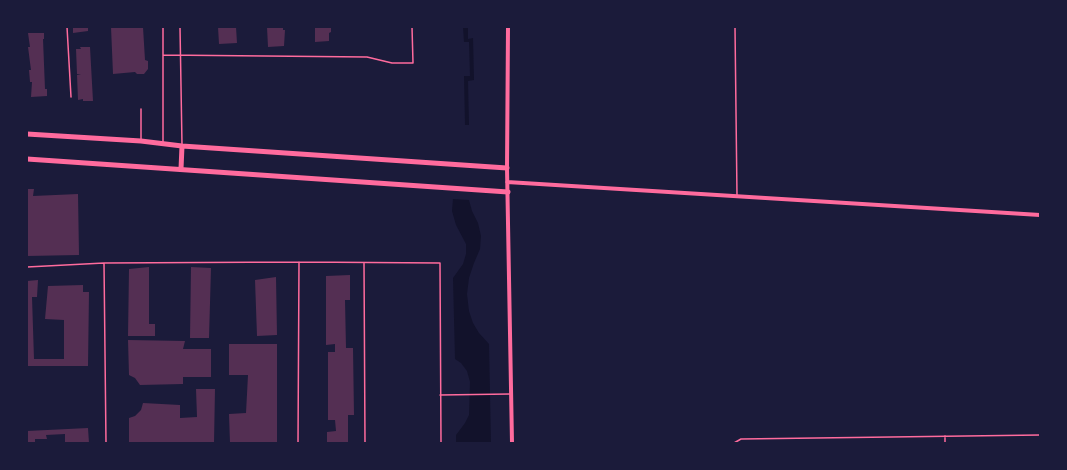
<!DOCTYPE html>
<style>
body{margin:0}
#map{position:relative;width:1067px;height:470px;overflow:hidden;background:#1b1b3a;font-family:Poppins,sans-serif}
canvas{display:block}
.frame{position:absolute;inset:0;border:28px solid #1b1b3a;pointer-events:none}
</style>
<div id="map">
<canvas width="1067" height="470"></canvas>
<div class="frame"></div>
</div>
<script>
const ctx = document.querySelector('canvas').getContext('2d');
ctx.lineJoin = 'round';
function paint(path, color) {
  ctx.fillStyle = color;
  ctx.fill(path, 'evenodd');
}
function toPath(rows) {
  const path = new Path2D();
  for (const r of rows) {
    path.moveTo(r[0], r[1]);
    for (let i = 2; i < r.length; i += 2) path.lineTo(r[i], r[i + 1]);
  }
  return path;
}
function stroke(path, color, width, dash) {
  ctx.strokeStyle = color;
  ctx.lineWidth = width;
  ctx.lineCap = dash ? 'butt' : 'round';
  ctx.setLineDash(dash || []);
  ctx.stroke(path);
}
const water = toPath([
 [463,27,468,27,468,39,473,38,474,80,468,81,469,125,465,125,464,76,470,76,469,42,464,42],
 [453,199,469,200,472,211,478,223,481,236,480,249,474,263,469,278,467,294,469,311,473,323,479,333,489,344,491,443,456,443,456,435,465,423,469,415,470,382,467,371,461,363,455,359,453,278,463,264,466,254,466,244,456,225,452,211]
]);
const building = toPath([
 [73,27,88,27,88,31,73,33],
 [111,27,143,27,145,60,148,61,148,69,144,74,137,74,135,72,113,74],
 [218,27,236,27,237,43,219,44],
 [267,27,283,27,283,30,285,30,284,46,268,47],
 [315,27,331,27,331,32,329,33,329,41,315,42],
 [28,33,44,33,44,39,43,39,45,89,47,89,47,96,31,97,32,82,30,82,29,70,31,70,28,47,30,47],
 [80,47,90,47,93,101,83,101,83,99,78,100,77,75,81,75,77,74,76,49,81,49],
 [27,189,34,189,33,196,78,194,79,255,27,256],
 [149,267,149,324,155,324,155,336,128,336,129,269],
 [191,267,211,268,209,338,190,338],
 [350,275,350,300,345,300,346,348,353,348,354,415,348,415,348,443,327,443,327,432,336,431,335,420,328,420,328,352,335,352,335,344,326,345,326,276],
 [276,277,277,335,257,336,255,280],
 [38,280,37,297,32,297,34,359,64,359,64,320,45,319,48,286,83,285,83,292,89,292,88,366,27,366,27,281],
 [128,340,185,341,183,349,211,349,211,377,183,377,183,384,140,385,135,378,129,375],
 [229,344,277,344,277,443,230,443,229,414,246,413,248,375,229,375],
 [196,389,215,389,214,443,129,443,129,418,135,416,141,410,143,403,180,405,180,418,197,417],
 [88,428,89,443,65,443,65,434,46,435,47,439,35,439,35,443,27,443,27,431]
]);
const path = toPath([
 [67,27,71,97]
]);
const service = toPath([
 [163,27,163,143],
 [180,27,182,145],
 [735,27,737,196],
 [163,55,367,57,392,63,413,63,412,27],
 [141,109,141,139],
 [104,263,106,443],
 [364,263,365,443],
 [27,267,104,263,299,262,440,263,441,443],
 [440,395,510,394],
 [945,436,945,443],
 [298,443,299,262],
 [734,443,741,439,1040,435]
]);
const tertiary = toPath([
 [508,27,507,168,512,443],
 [507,182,1040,215]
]);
const primary = toPath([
 [27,134,141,141,182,146,507,168],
 [27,159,508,192],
 [181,169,182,146]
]);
paint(water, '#12122b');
paint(building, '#542f53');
stroke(path, '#ff6b9d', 1.5);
stroke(service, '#ff6b9d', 1.5);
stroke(tertiary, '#ff6b9d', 4);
stroke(primary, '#ff6b9d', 5);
</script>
